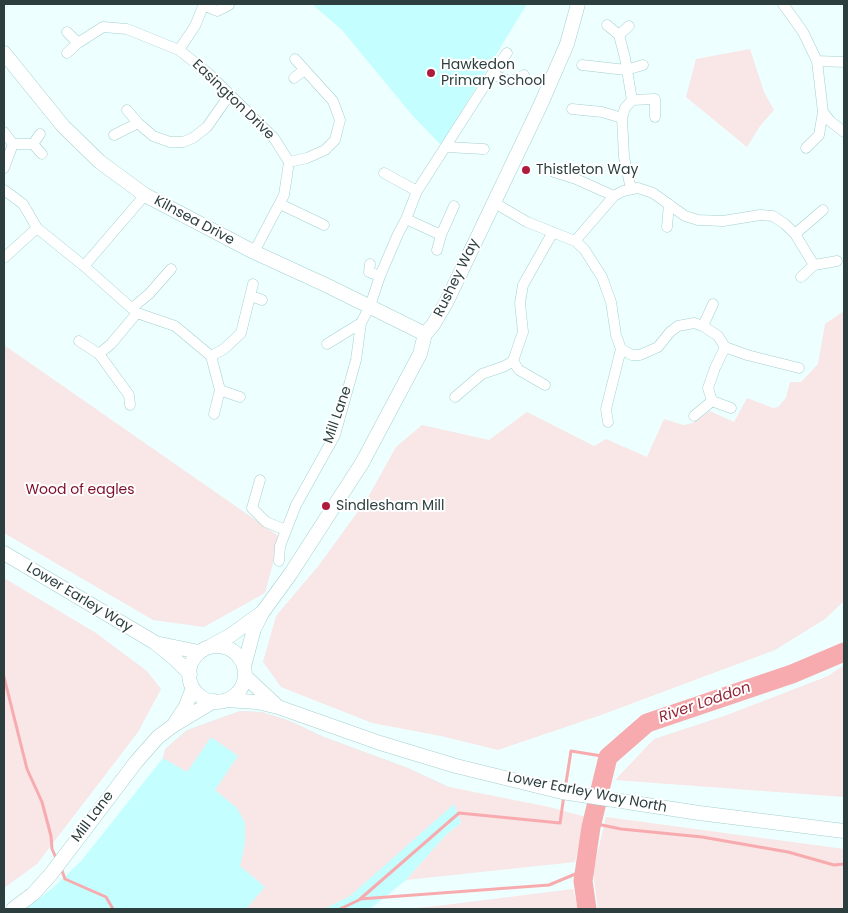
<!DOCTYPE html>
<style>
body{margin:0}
#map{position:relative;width:848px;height:913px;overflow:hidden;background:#edfffe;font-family:Poppins,sans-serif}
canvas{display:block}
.frame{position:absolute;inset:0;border:5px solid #2c3e3e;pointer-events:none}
</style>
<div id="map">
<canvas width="848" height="913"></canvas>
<div class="frame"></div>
</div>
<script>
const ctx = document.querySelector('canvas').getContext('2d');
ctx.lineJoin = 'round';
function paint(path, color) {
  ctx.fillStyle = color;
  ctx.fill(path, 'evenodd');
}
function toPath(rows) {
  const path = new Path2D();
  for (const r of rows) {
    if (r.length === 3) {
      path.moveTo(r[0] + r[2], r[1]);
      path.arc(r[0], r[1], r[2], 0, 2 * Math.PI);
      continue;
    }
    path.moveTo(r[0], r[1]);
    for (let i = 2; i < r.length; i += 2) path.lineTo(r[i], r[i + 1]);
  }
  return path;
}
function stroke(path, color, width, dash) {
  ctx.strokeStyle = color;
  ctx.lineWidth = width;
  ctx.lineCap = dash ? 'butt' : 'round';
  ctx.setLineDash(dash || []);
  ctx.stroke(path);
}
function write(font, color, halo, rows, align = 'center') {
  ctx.font = font + ' Poppins,sans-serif';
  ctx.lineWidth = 4;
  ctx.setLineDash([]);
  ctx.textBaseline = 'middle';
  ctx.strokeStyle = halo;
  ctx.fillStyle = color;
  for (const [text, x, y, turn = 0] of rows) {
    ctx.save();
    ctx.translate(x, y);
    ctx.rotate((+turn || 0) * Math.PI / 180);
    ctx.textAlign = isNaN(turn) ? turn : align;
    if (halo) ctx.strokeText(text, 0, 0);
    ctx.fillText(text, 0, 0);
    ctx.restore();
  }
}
const built = toPath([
 [312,4,527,4,441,145,412,115,342,30],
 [240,711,262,712,290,721,324,737,408,768,449,787,461,823,446,835,406,880,370,909,26,909,54,887,82,860,163,758,165,749,187,730]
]);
const green = toPath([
 [750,49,764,92,774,110,760,126,747,147,686,97,696,59],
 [844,311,844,601,825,619,775,650,601,715,498,750,441,736,372,723,281,687,263,662,276,616,319,565,367,499,396,447,422,425,489,440,527,412,594,446,606,439,647,457,664,419,683,425,693,423,710,411,734,422,747,398,773,408,778,407,786,398,790,382,801,382,818,364,825,324],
 [4,345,280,537,265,593,204,627,153,620,4,533],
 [4,578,96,633,147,671,161,689,138,732,37,864,4,888],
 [844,665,844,797,615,780,654,739,727,715,828,676],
 [240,711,262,712,290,721,324,737,408,768,449,787,549,807,586,817,575,862,406,880,446,835,461,823,454,804,350,896,324,909,246,909,265,887,240,866,245,843,245,823,237,808,215,790,238,756,211,737,187,772,163,758,165,749,187,730],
 [606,817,844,849,844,909,598,909,593,872],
 [573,889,578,909,404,909,437,906]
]);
const stream = toPath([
 [4,677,27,769,42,802,51,836,52,849,57,860],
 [565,789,571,751,608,757],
 [592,823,621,829,702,837,788,852,834,865,844,864],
 [61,868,65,879,106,897,113,909],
 [360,899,549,885,585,870],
 [340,909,359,900,459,813,560,823,564,795]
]);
const river = toPath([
 [587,909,583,881,591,827,608,757,647,723,792,674,844,652]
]);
const street = toPath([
 [783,4,803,32,817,61,823,112,819,135,806,148],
 [203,5,217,11,229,5],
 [607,25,619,35,625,58,632,100,625,108,622,118,624,157,631,189],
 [67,32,78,43],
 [619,35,629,26],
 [179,50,195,26,204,4],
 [67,53,78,43,103,27,127,29,179,50,208,73,274,138,289,162,284,195,254,252],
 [817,61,844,62],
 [582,65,626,70,643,65],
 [492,74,507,53],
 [294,78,304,70],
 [632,100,655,99,655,117],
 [572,109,602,112,622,118],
 [127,110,138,123,153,136,170,142,183,142,193,138,207,127,230,94],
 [823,112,830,121,844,132],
 [4,132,13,144,4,168],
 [114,135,138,123],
 [13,144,33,144,40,134],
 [33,144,42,154],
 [446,147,484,149],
 [289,162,307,158,325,150,335,140,340,120,333,101,295,59],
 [554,172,576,179,614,196],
 [384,173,417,191],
 [4,190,23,204,37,228,84,266,137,313,175,326,211,356,220,390,214,414],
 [493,202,527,222,575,241,584,249,602,277,611,302,616,335,621,349,606,409,608,422],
 [280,204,324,225],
 [406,219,441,235],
 [667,227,669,204],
 [795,234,823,210],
 [575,241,614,196,623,191,638,188,653,193,685,216,698,220,723,221,760,215,773,216,785,224,795,234,814,265,801,277],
 [437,250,441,235,454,206],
 [4,258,37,228],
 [370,264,369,272,380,276],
 [814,265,837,261],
 [84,266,145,195],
 [251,296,262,300],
 [132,308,149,294,171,269],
 [703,326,713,304],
 [79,341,99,354],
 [327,344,361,323],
 [725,347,747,355,799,368],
 [621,349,632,355,640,355,658,347,670,332,678,326,694,323,703,326,718,336,725,347,715,368,708,388,712,401,731,408],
 [211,356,224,349,241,333,253,284],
 [513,361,519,370,545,385],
 [220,390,240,397],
 [455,397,482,374,505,366,513,361,523,332,520,303,523,285,553,232],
 [130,405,129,395,99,354,111,344,137,313],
 [694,416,712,401],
 [260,480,252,508,266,522,286,530],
 [279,561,280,546,296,505,335,435,356,360,361,323,370,306,380,276,398,234,406,219,417,191,492,74,509,81,518,79,524,75]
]);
const secondary = toPath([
 [4,53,63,126,100,162,145,195,254,252,328,286,425,334],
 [4,553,154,642,175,659,190,674],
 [160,644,199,652],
 [211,646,231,635,260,614],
 [217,674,28],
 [244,666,254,629,262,613,291,573,362,463,420,354,425,334,433,325,446,303,541,104,567,44,578,4],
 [245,676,278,707],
 [226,700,257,702,278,707,380,743,456,766,562,792,699,813,844,831],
 [175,723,185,708,193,688],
 [13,909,33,894,51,874,136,762,158,737,174,725,214,701]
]);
const markers = [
 [431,73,5,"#af1b3c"],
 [526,170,5,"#af1b3c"],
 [326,506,5,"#af1b3c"]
];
const poiNames = [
 ["Hawkedon",441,65],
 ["Primary School",441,81],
 ["Thistleton Way",536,170],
 ["Sindlesham Mill",336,506]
];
const streetNames = [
 ["Easington Drive",233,100,44],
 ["Kilnsea Drive",194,221,28],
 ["Rushey Way",457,278,-64],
 ["Mill Lane",338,415,-71],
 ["Lower Earley Way",79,598,31],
 ["Lower Earley Way North",587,793,11],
 ["Mill Lane",93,817,-53]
];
const parkNames = [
 ["Wood of eagles",80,490]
];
const waterNames = [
 ["River Loddon",705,703,-19]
];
paint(built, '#c5fefe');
paint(green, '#f9e6e6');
stroke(stream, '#f8abaf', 3);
stroke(river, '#f8abaf', 19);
stroke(street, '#a4d0d0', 11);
stroke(secondary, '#a4d0d0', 15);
stroke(street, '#fff', 10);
stroke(secondary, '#fff', 14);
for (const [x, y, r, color] of markers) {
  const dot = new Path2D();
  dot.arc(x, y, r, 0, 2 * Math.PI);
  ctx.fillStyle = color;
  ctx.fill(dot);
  stroke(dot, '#fff', 2);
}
write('14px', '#2c3e3e', '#fff', poiNames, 'left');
write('14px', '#2c3e3e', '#fff', streetNames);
write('14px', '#7d0d28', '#fff', parkNames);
write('italic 15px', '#932739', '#fff', waterNames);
</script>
